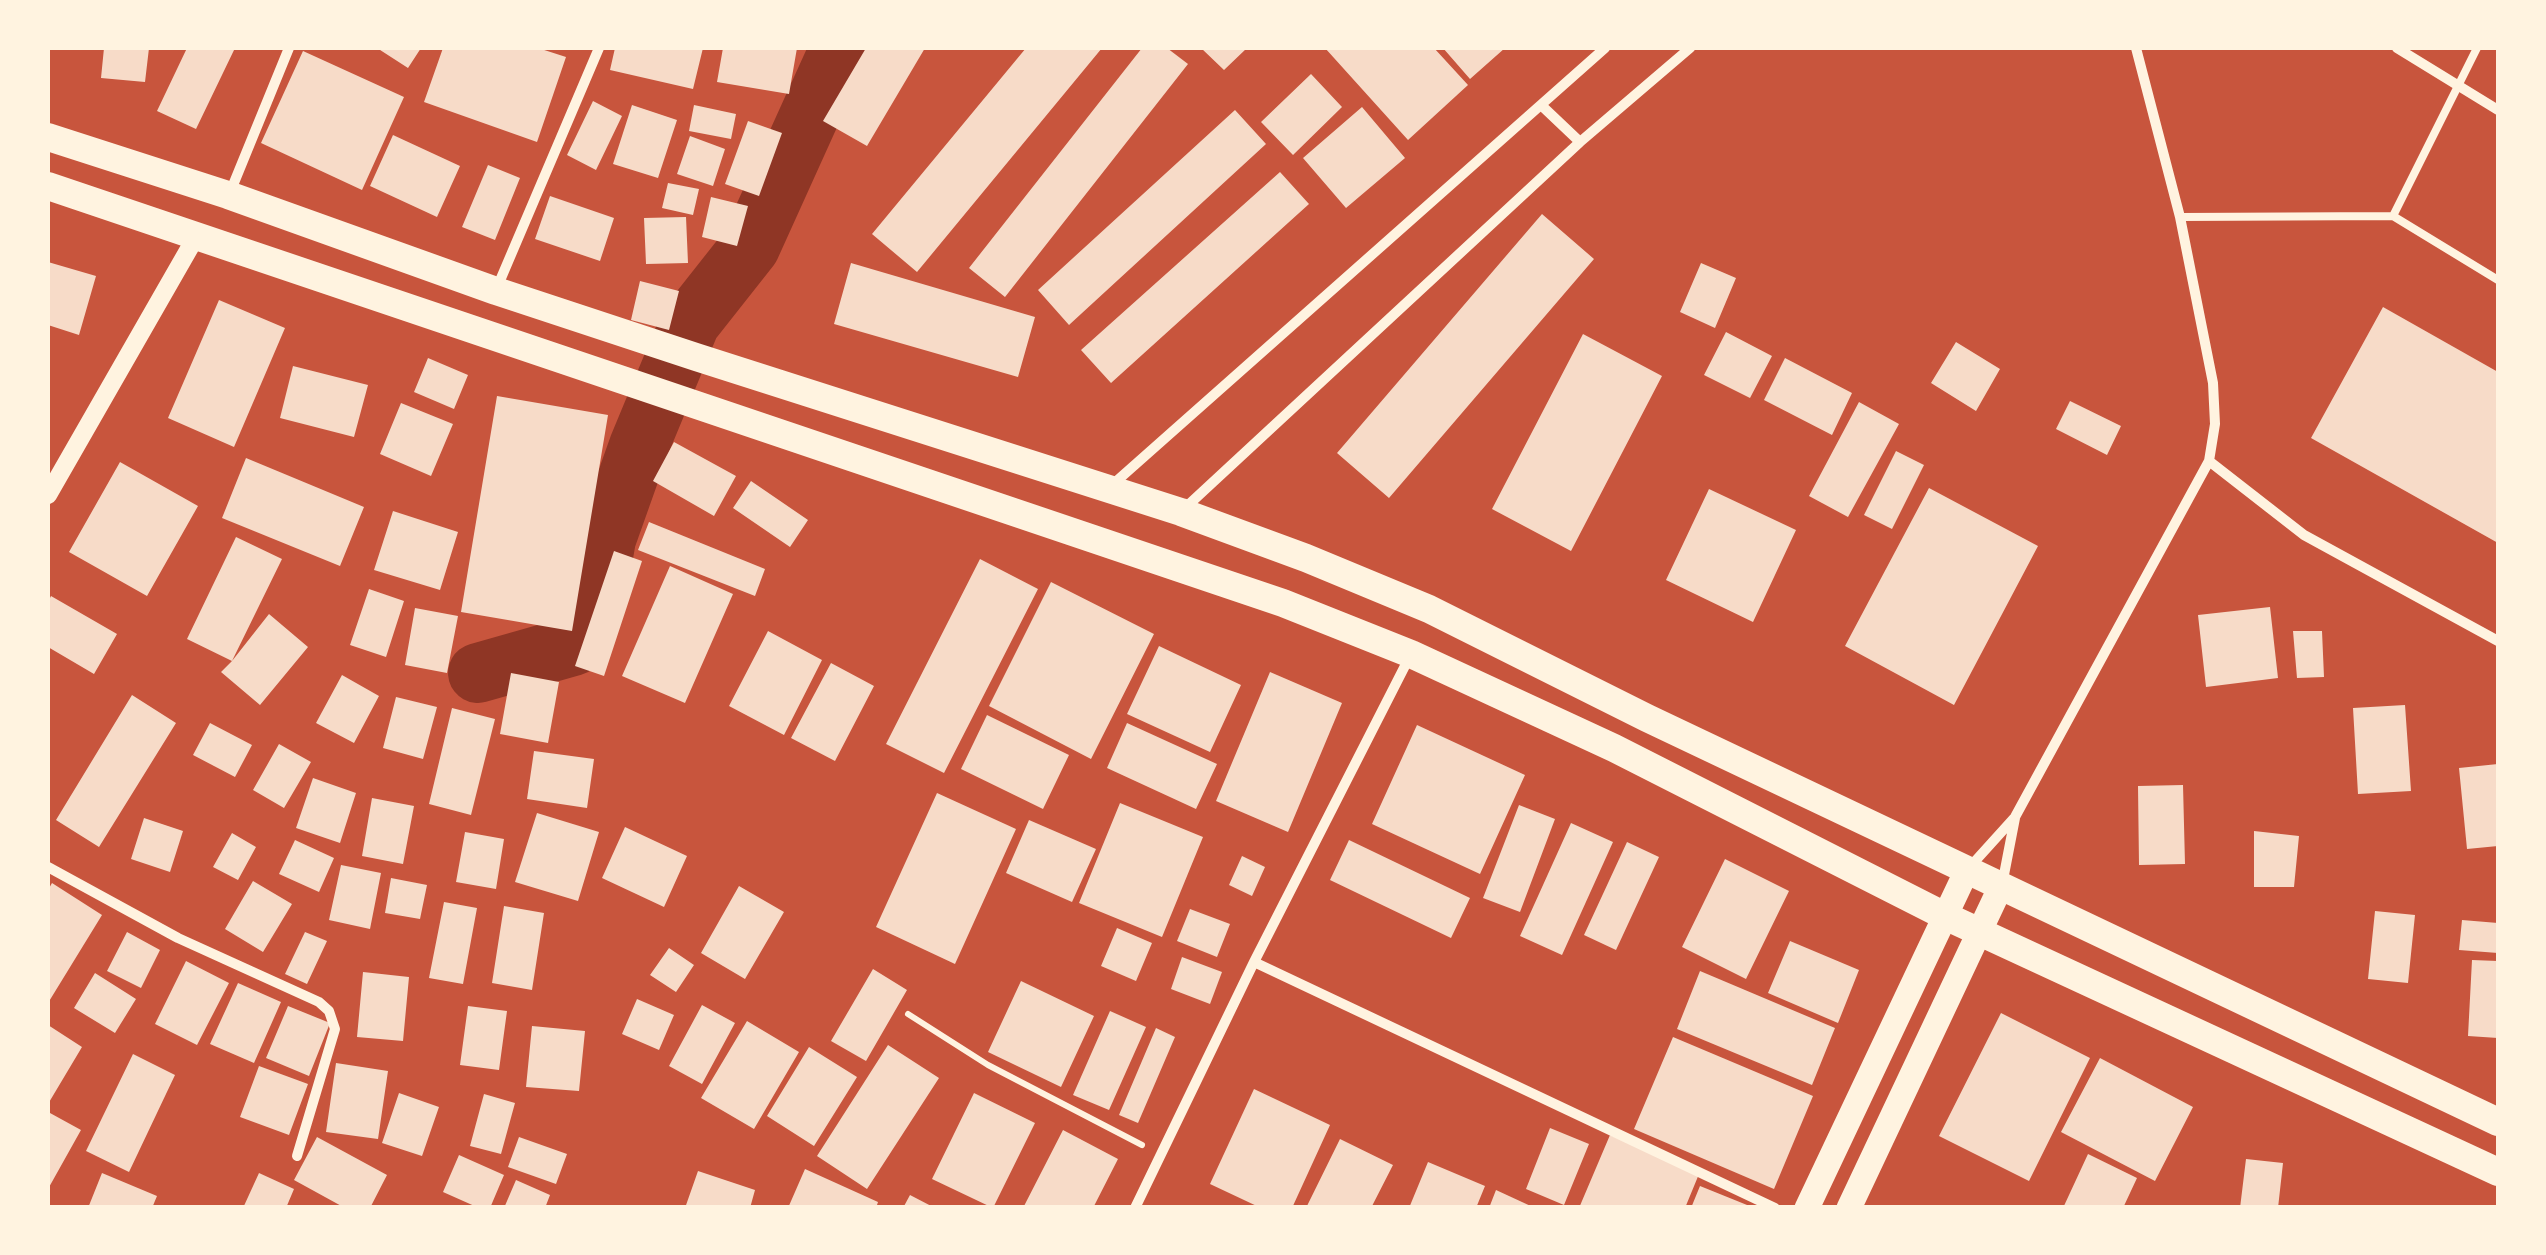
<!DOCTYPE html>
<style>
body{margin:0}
#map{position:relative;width:2546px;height:1255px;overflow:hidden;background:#c8553d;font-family:Commissioner,sans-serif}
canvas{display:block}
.frame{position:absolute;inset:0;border:50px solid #fff3e0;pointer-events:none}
</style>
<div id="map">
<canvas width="2546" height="1255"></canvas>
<div class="frame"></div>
</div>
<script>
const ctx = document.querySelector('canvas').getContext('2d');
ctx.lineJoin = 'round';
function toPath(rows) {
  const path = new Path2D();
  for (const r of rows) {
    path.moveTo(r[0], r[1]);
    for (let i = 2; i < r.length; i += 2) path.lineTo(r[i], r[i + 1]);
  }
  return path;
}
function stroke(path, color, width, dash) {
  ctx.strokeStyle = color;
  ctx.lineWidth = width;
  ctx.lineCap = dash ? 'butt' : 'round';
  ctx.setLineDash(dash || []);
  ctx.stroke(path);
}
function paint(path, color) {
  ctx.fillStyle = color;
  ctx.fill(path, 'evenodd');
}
const river = toPath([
 [478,673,573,646,600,573,606,539,639,446,690,323,750,247,840,48]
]);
const building = toPath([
 [104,48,149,48,145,82,101,78],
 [187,48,235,48,196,129,157,111],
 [377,48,421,48,408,68],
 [443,48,538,48,566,57,537,142,424,102],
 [615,48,703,48,693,89,610,70],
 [723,48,797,48,789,94,717,82],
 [866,48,925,48,867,146,823,121],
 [1026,48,1102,48,917,272,872,234],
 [1142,48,1167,48,1188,64,1005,297,969,268],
 [1201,48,1247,48,1224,70],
 [1325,48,1434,48,1468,85,1408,140],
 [1443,48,1505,48,1470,79],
 [303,51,404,97,362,190,261,143],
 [1311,74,1342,107,1293,155,1261,122],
 [593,101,622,116,596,170,567,155],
 [632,105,677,120,658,178,613,164],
 [694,105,736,114,731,139,689,131],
 [1362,107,1405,158,1346,208,1303,158],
 [1235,110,1266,144,1069,325,1038,290],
 [748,121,782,133,759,196,725,184],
 [393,135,460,166,437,217,370,186],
 [690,136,725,149,713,186,677,174],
 [488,165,520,178,495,240,462,227],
 [1280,172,1309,204,1111,383,1081,350],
 [668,183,699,189,693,215,662,208],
 [550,196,614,218,600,261,535,239],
 [711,197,748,206,737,246,702,237],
 [1542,214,1594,259,1389,498,1337,453],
 [686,217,688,263,646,264,644,218],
 [48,262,96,276,79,335,48,325],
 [851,263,1035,317,1018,377,834,324],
 [1701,263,1736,278,1715,328,1680,312],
 [640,281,679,291,669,330,631,320],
 [219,300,285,328,234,447,168,418],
 [2383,307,2498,372,2498,543,2311,438],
 [1726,332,1772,356,1750,398,1704,375],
 [1583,334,1662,376,1571,551,1492,509],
 [1956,342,2000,369,1976,411,1931,383],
 [428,358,468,375,454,409,414,392],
 [1785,358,1852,393,1832,435,1764,400],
 [293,366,368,385,354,437,280,418],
 [497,396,608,415,572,631,461,612],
 [2070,401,2121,426,2107,455,2056,429],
 [1859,402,1899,424,1848,517,1809,496],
 [401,403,453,424,431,476,380,454],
 [674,442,736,476,714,516,653,481],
 [1896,451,1924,465,1892,529,1864,515],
 [246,458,364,507,340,566,222,518],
 [120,462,198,506,147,596,69,552],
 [751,481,808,520,790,547,733,508],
 [1929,488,2038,546,1954,705,1845,646],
 [1709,489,1796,530,1753,622,1666,580],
 [393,511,458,532,440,590,374,570],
 [649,522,765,569,755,596,638,550],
 [236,537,282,559,232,661,269,614,308,647,260,705,221,672,232,661,187,639],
 [614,551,642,561,604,676,575,666],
 [980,559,1038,589,944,773,886,744],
 [670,566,733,594,685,703,622,676],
 [1051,582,1154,634,1091,759,989,706],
 [369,589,404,601,386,657,350,645],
 [51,596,117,634,94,674,48,647,48,602],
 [2270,607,2278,678,2206,687,2198,615],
 [415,608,458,616,447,673,405,665],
 [768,631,822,660,784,735,729,706],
 [2293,631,2322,631,2324,677,2297,678],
 [1159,646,1241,685,1210,752,1127,714],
 [831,663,874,686,835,761,791,738],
 [1270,672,1342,703,1288,832,1216,801],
 [511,673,559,682,548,743,500,734],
 [342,675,379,696,354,743,316,723],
 [132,695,176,723,99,847,56,820],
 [396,697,437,707,423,759,383,748],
 [2405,705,2411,791,2358,794,2353,708],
 [452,708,495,719,471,815,429,804],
 [987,715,1069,755,1043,809,961,769],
 [210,723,252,745,235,777,193,755],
 [1127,723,1217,764,1196,809,1107,768],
 [1417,725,1525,775,1480,874,1372,824],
 [279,744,311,762,284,808,253,790],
 [534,751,594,759,587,808,527,799],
 [2498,764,2498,846,2467,849,2459,768],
 [313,778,356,793,340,843,296,828],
 [2183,785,2185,864,2139,865,2138,786],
 [937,793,1016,829,955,964,876,927],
 [372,798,414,806,403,864,362,856],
 [1120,803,1203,837,1162,937,1079,903],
 [1519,805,1555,819,1520,912,1483,898],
 [537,813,599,832,578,901,515,882],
 [144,818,183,831,170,872,131,859],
 [1029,820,1096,849,1072,902,1006,873],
 [1571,823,1613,842,1562,955,1520,936],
 [625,827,687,856,664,907,602,878],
 [2254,831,2299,836,2294,887,2254,887],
 [465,832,504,839,496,889,456,882],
 [232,833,256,847,238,880,213,867],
 [295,840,334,858,319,892,279,874],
 [1349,840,1470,898,1451,938,1330,880],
 [1627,842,1659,857,1616,950,1584,935],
 [1242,856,1265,867,1252,896,1229,885],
 [1725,859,1789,891,1746,979,1682,947],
 [341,865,381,873,370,929,329,920],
 [391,878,427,885,420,919,385,913],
 [253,881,292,904,263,952,225,929],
 [52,883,102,915,48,1003,48,890],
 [739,886,784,912,745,979,701,953],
 [444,902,477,908,463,984,429,978],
 [504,906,544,913,532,990,492,983],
 [1190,909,1230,924,1217,957,1177,941],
 [2375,911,2415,915,2408,983,2368,979],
 [2462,920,2498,923,2498,953,2459,950],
 [1117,928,1152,943,1136,981,1101,966],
 [127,932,160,950,141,988,107,971],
 [305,932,327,941,307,984,285,974],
 [1790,941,1859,970,1838,1023,1768,993],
 [669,948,694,965,676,992,650,975],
 [1182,957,1222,972,1210,1004,1171,989],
 [2472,960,2498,961,2498,1038,2468,1036],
 [186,961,229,983,197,1045,155,1024],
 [873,969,907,990,866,1061,831,1041],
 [1700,971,1835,1028,1812,1085,1677,1029],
 [363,972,409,977,403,1041,357,1037],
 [95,973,136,999,115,1033,74,1008],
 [1021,981,1094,1016,1061,1087,988,1052],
 [238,983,281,1002,254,1063,210,1044],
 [637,999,674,1015,659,1050,622,1034],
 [702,1005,735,1023,702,1084,669,1066],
 [288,1006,330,1023,309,1076,266,1058],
 [468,1006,507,1011,499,1070,460,1065],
 [1110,1011,1146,1027,1109,1110,1073,1095],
 [2001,1013,2090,1058,2029,1181,1939,1136],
 [747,1021,799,1052,754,1129,701,1098],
 [48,1025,82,1047,48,1104],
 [532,1026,585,1031,579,1091,526,1087],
 [1156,1028,1175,1037,1138,1123,1119,1115],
 [1673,1037,1813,1096,1774,1189,1634,1129],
 [888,1045,939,1078,867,1189,817,1156],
 [809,1047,857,1077,814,1146,767,1116],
 [133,1054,175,1075,129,1172,86,1151],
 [2100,1058,2193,1107,2155,1181,2061,1132],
 [336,1063,388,1071,378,1139,326,1132],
 [259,1066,308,1084,289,1135,240,1117],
 [1254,1089,1330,1125,1292,1208,1261,1208,1210,1184],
 [399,1093,439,1107,422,1156,382,1143],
 [974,1093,1035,1123,993,1208,932,1179],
 [484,1094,515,1103,501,1154,470,1146],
 [50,1113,81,1130,48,1189,48,1117],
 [1550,1128,1589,1144,1564,1205,1526,1189],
 [1063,1130,1118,1159,1093,1208,1023,1208],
 [1610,1135,1699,1174,1685,1208,1579,1208],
 [317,1137,387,1175,370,1208,345,1208,294,1180],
 [519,1137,567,1154,556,1184,508,1167],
 [1340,1139,1393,1165,1371,1208,1306,1208],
 [2088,1154,2137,1178,2123,1208,2063,1208],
 [459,1155,504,1175,490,1208,479,1208,443,1192],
 [2246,1159,2283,1163,2278,1208,2240,1208],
 [1428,1162,1485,1186,1476,1208,1409,1208],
 [805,1169,878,1202,876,1208,788,1208],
 [698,1171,755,1190,750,1208,685,1208],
 [102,1173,157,1196,152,1208,88,1208],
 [259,1173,294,1189,286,1208,243,1208],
 [516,1180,550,1195,545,1208,504,1208],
 [1700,1186,1752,1207,1752,1208,1691,1208],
 [1496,1190,1535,1208,1489,1208],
 [910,1195,935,1208,903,1208]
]);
const path = toPath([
 [908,1014,988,1065,1142,1145]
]);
const service = toPath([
 [2393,216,2498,280],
 [2180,217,2393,216,2477,48]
]);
const minor = toPath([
 [2397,48,2498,110],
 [1541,105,1580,142],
 [229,195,289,48],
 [496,290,599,48],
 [2209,461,2304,535,2498,641],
 [1111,486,1605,48],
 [1185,508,1580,142,1690,48],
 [48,867,178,938,319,1002,329,1011,335,1029,297,1156],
 [1968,869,2015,817,2209,461,2215,424,2213,383,2180,217,2136,48],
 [2002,885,2015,818],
 [1254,962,1775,1208],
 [1135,1208,1254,962,1409,658]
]);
const tertiary = toPath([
 [48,495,197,235]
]);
const primary = toPath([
 [1807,1208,1967,870],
 [1849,1208,2001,886]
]);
const trunk = toPath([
 [48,137,228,195,496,291,696,357,1181,512,1306,558,1429,609,1647,718,2498,1122],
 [48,186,1283,603,1411,654,1614,748,1943,915,2498,1172]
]);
stroke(river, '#8f3625', 60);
paint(building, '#f7dbc8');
stroke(path, '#fff3e0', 6);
stroke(service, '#fff3e0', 8);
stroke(minor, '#fff3e0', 10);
stroke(tertiary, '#fff3e0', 18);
stroke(primary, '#fff3e0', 25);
stroke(trunk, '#fff3e0', 28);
</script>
